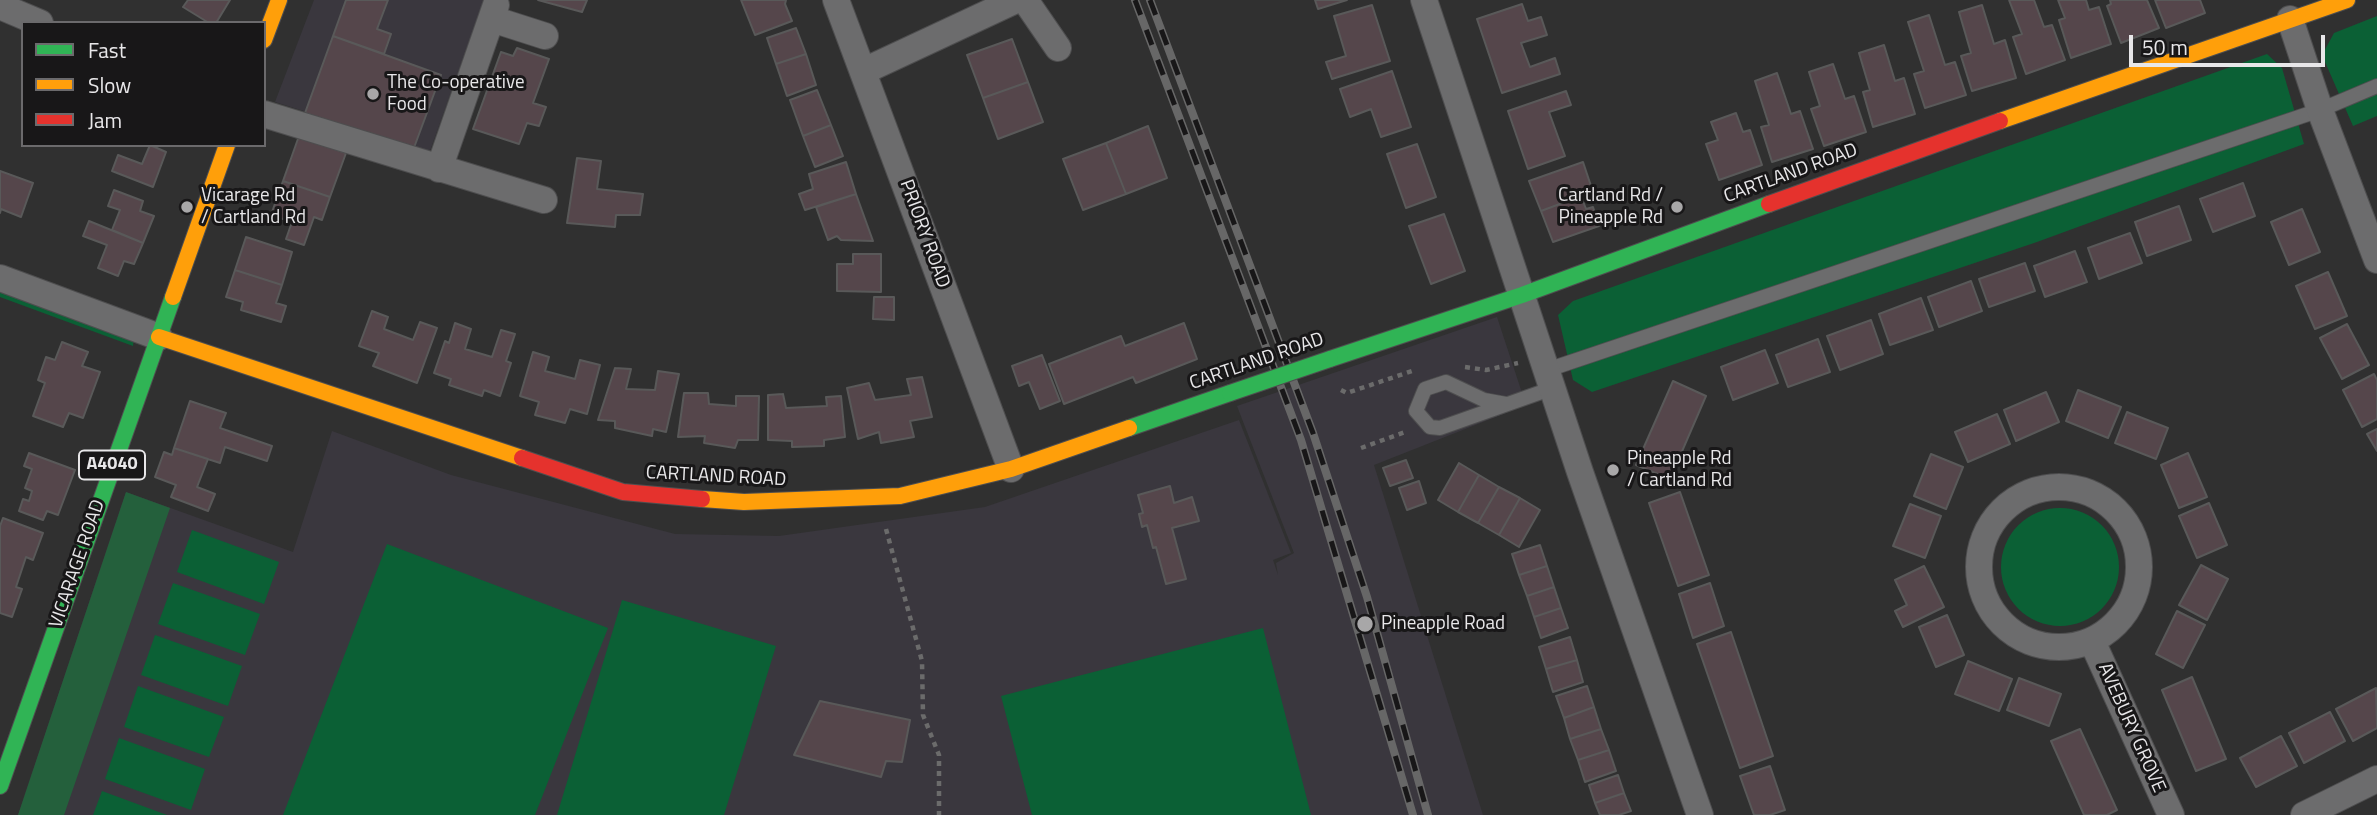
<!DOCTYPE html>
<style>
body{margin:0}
#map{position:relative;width:2377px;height:815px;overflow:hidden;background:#303030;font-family:"Titillium Web",sans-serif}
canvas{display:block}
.legend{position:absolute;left:21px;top:21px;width:245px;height:126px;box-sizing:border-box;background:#181718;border:2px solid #6b6a6c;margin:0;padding:9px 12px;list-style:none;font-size:21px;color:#e8e7e9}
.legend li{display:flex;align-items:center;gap:14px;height:35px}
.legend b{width:35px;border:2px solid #6b6a6c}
.scale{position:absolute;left:2129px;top:35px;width:196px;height:32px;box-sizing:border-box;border:4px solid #e8e7e9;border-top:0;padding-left:9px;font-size:21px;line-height:24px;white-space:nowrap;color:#e8e7e9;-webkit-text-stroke:5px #181718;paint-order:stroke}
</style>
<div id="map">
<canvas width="2377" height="815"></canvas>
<ul class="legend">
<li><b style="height:9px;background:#30b455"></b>Fast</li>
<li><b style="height:9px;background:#ff9f0a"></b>Slow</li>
<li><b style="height:9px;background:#e5322d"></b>Jam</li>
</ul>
<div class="scale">50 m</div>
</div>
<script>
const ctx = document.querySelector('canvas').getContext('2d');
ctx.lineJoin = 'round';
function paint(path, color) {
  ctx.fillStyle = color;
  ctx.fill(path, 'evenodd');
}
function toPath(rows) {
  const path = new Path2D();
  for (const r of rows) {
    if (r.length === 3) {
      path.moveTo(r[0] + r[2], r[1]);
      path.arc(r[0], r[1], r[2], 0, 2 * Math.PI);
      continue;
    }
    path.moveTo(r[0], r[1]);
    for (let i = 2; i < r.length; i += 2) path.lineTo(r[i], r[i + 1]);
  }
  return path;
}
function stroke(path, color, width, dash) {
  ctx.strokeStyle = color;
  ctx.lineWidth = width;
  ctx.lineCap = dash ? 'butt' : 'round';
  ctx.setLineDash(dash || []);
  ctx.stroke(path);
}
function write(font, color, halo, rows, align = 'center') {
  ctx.font = font + ' "Titillium Web",sans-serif';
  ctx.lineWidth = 6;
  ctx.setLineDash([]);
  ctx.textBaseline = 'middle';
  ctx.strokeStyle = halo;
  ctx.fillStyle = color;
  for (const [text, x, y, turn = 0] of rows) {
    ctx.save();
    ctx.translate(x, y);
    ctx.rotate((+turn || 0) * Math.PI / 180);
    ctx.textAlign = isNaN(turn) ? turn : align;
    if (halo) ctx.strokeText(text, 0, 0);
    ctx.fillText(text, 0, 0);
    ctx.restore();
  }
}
const built = toPath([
 [314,0,484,0,430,151,275,102],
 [1497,317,1526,405,1374,465,1483,815,18,815,126,492,293,552,332,431,451,475,675,534,779,536,985,507,1239,420,1291,553,1273,560,1278,575,1276,563,1294,553,1237,406]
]);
const green = toPath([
 [2377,16,2377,116,2353,126,2322,55,2334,33],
 [2267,54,2282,68,2304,144,2037,242,1592,392,1573,380,1558,315,1573,301],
 [0,288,134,336,133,346,0,297],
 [2060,567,59],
 [192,530,279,562,264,604,177,572],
 [387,544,608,628,535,815,283,815],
 [173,583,260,614,245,655,158,624],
 [622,600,776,646,724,815,557,815],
 [1263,628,1311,815,1032,815,1001,696],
 [155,635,242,666,228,706,141,675],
 [138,686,224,717,209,757,124,727],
 [119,738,205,769,191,810,105,779],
 [102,791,167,815,93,815]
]);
const forest = toPath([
 [126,492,170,508,64,815,18,815]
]);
const building = toPath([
 [188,0,230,0,216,23,209,23,183,7,188,0],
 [346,0,388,0,377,29,391,34,384,54,333,36,346,0],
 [538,0,587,0,582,12,538,0],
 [741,0,786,0,785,4,792,21,755,35,741,0],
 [1315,0,1347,0,1318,9,1315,0],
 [2009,0,2034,0,2044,27,2052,25,2065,60,2026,74,2013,37,2022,34,2009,0],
 [2058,0,2086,0,2089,10,2099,7,2111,44,2071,58,2059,20,2065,18,2058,0],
 [2110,0,2147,0,2159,28,2121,43,2107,6,2111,4,2110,0],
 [2155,0,2200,0,2205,13,2166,28,2155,0],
 [1522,4,1528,21,1541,17,1547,35,1521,43,1530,67,1555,58,1560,74,1502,93,1477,19,1522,4],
 [1372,5,1390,61,1332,79,1326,62,1346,56,1334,16,1372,5],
 [1982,5,1994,44,2005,40,2016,78,1972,91,1961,56,1971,53,1959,12,1982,5],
 [1929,15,1945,65,1955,62,1966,95,1925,108,1914,74,1924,71,1908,22,1929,15],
 [796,28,806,54,776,64,767,38,796,28],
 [333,36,441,75,412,153,305,113,333,36],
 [1012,39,1028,82,983,98,967,55,1012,39],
 [1884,45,1895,81,1904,78,1915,114,1873,127,1863,92,1870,90,1859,53,1884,45],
 [517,48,549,59,533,103,546,107,539,126,527,123,519,144,473,129,501,52,513,56,517,48],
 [806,54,816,85,787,96,776,64,806,54],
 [1833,64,1845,99,1854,96,1866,132,1824,146,1811,109,1820,106,1809,72,1833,64],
 [1392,71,1411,127,1381,137,1371,109,1350,117,1340,89,1392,71],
 [1777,73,1791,114,1800,111,1813,149,1772,162,1761,127,1769,125,1755,81,1777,73],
 [1028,82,1043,122,998,139,983,98,1028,82],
 [817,90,831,125,803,136,790,100,817,90],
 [1566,91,1571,105,1549,112,1565,156,1528,169,1508,111,1566,91],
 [1736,113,1743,132,1750,130,1762,165,1719,180,1706,144,1718,140,1711,122,1736,113],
 [831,125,843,156,815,167,803,136,831,125],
 [1148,126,1167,178,1126,194,1106,143,1148,126],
 [299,136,346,153,330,197,283,181,299,136],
 [1106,143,1126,194,1083,210,1063,159,1106,143],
 [1417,144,1436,197,1406,208,1387,154,1417,144],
 [150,145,166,152,153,187,112,171,118,155,142,164,150,145],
 [577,158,601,161,597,189,643,194,640,215,616,215,615,227,567,223,577,158],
 [846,162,856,194,805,210,799,194,813,189,809,174,846,162],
 [1583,162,1592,189,1581,196,1541,211,1529,181,1583,162],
 [0,171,33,183,21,217,1,209,0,213,0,171],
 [283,181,330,197,322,220,314,217,304,245,286,239,292,222,271,215,283,181],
 [2243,183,2255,216,2213,232,2200,199,2243,183],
 [114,190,143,201,140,211,154,216,143,243,112,230,120,210,108,206,114,190],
 [856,194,873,241,841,240,837,236,828,240,816,207,856,194],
 [1581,196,1586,209,1593,207,1599,226,1553,242,1541,211,1581,196],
 [2179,206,2191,240,2147,256,2135,222,2179,206],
 [2302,209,2320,252,2289,265,2271,222,2302,209],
 [1444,214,1465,271,1431,284,1409,226,1444,214],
 [89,221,143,243,134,264,124,261,118,276,98,268,107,245,83,236,89,221],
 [2130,233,2142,263,2099,279,2088,248,2130,233],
 [246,237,292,252,282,285,235,270,246,237],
 [2075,251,2087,282,2045,297,2034,266,2075,251],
 [853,254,881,254,881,292,837,291,837,264,853,264,853,254],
 [2025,263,2035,291,1989,307,1979,279,2025,263],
 [235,270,282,285,276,303,286,306,281,322,241,310,243,302,226,297,235,270],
 [2328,272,2347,316,2315,329,2296,286,2328,272],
 [1971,281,1982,311,1939,327,1928,297,1971,281],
 [874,297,894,297,894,320,873,319,874,297],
 [1921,298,1933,330,1890,345,1879,314,1921,298],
 [372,311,388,317,384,329,413,340,420,322,437,328,417,383,373,366,379,353,359,346,372,311],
 [1871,320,1883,354,1840,370,1827,336,1871,320],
 [455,323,471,329,465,349,492,357,501,330,515,334,506,361,511,363,500,396,484,390,482,396,449,385,451,379,434,373,445,341,449,343,455,323],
 [1184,323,1197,359,1136,383,1133,377,1064,404,1049,364,1121,336,1125,346,1184,323],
 [2347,324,2369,365,2342,379,2320,338,2347,324],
 [1818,339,1830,372,1788,387,1776,355,1818,339],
 [62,342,88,352,82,366,100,372,83,418,69,413,63,427,33,416,45,383,38,380,46,357,55,360,62,342],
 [1765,350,1778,383,1733,400,1721,367,1765,350],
 [533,352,549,357,545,371,575,379,580,360,600,365,587,414,570,409,565,423,535,415,539,402,520,396,533,352],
 [1042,355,1060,401,1040,409,1029,382,1019,386,1012,366,1042,355],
 [615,368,631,369,626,389,655,390,658,371,679,374,666,432,653,429,652,436,615,428,615,421,598,420,615,368],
 [2374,374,2377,380,2377,419,2362,427,2343,390,2374,374],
 [922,377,932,417,910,421,914,437,881,443,879,432,858,439,847,388,869,383,875,400,911,395,907,379,922,377],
 [1673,381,1706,396,1670,479,1636,465,1673,381],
 [2078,390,2121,407,2108,438,2066,421,2078,390],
 [2046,392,2059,422,2016,441,2004,410,2046,392],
 [684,393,708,393,709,404,736,406,736,396,759,396,758,440,738,440,735,448,704,443,705,436,678,437,684,393],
 [783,394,786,408,827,406,826,397,841,396,845,437,824,440,824,446,792,447,792,441,768,440,768,395,783,394],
 [190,401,226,413,220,428,272,446,267,461,225,447,220,463,174,448,190,401],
 [2127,412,2168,428,2156,459,2115,443,2127,412],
 [1997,414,2010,444,1968,462,1955,432,1997,414],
 [2377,429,2377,451,2367,434,2377,429],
 [174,448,208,459,197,487,215,494,208,511,171,497,176,485,155,477,164,452,172,455,174,448],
 [29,453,75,470,58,515,47,511,43,520,19,511,23,499,29,501,32,491,25,488,32,469,24,466,29,453],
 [2188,453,2207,497,2179,508,2161,465,2188,453],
 [1931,454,1963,467,1946,509,1914,496,1931,454],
 [1406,460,1413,478,1390,486,1383,468,1406,460],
 [1459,463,1479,475,1458,512,1438,500,1459,463],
 [1479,475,1499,487,1478,523,1458,512,1479,475],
 [1419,481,1426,503,1407,510,1399,488,1419,481],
 [1170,486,1174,503,1192,497,1199,521,1172,528,1186,579,1166,584,1156,547,1153,548,1147,525,1142,527,1139,514,1143,513,1138,495,1170,486],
 [1499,487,1520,498,1499,535,1478,523,1499,487],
 [1680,492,1709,575,1678,586,1649,503,1680,492],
 [1520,498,1540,510,1519,547,1499,535,1520,498],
 [2209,503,2227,545,2197,558,2179,516,2209,503],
 [1910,504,1941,516,1925,558,1893,546,1910,504],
 [3,518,43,533,33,560,26,557,16,587,22,589,12,617,0,613,0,526,3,518],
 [1540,545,1547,566,1519,575,1512,554,1540,545],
 [2201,565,2228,579,2207,620,2179,605,2201,565],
 [1547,566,1554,587,1527,596,1519,575,1547,566],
 [1924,566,1944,607,1903,627,1895,611,1907,605,1895,580,1924,566],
 [1710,583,1724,626,1693,638,1679,594,1710,583],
 [1554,587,1561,608,1534,617,1527,596,1554,587],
 [1561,608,1568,628,1541,638,1534,617,1561,608],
 [2177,611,2205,625,2183,668,2156,654,2177,611],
 [1947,615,1964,655,1936,667,1919,627,1947,615],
 [1731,632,1773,756,1740,768,1697,644,1731,632],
 [1570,637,1577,660,1546,669,1539,647,1570,637],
 [1577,660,1583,682,1553,692,1546,669,1577,660],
 [1968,661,2012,679,1999,711,1955,694,1968,661],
 [2192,677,2226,759,2196,771,2162,690,2192,677],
 [2019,678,2061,694,2049,726,2007,710,2019,678],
 [1587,686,1594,707,1564,718,1556,696,1587,686],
 [2376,688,2377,728,2353,741,2336,709,2376,688],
 [820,701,910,720,902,762,886,761,881,777,794,755,820,701],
 [1594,707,1601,729,1570,739,1564,718,1594,707],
 [2330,712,2345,741,2304,763,2289,733,2330,712],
 [1601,729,1609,750,1578,760,1570,739,1601,729],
 [2080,729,2117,810,2107,815,2084,815,2051,741,2080,729],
 [2281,736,2297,766,2256,787,2240,758,2281,736],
 [1609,750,1616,771,1585,782,1578,760,1609,750],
 [1770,766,1785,810,1770,815,1754,815,1740,776,1770,766],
 [1618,775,1624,793,1595,803,1589,785,1618,775],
 [1624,793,1631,811,1619,815,1600,815,1595,803,1624,793]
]);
const path = toPath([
 [1465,367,1486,370,1518,363],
 [1341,390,1347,393,1415,370],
 [1361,448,1408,431],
 [886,529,922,661,923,715,939,755,939,815]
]);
const lane = toPath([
 [1547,370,2320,110,2377,86],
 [1506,404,1484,400,1446,382,1425,389,1416,411,1430,427,1440,428,1553,388]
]);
const street = toPath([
 [836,0,1011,469],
 [1025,0,1058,48],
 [1424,0,1580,472,1700,815],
 [0,6,40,23],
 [492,19,545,36],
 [2290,19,2320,110,2377,260],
 [864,71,1016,0],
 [264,114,544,200],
 [439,169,496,5],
 [0,278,159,337],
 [2059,567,80],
 [2092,641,2171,815],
 [2304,815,2377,779]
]);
const fast = toPath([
 [1330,359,1522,295,1769,204],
 [1129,428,1230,393],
 [0,786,173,297]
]);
const slow = toPath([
 [264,40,279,0],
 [2000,121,2347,0],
 [173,297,227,145],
 [159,337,522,458],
 [702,499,744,502,900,496,1011,469,1129,428]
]);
const jam = toPath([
 [1769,204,2000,121],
 [522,458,623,492,702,499]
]);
const rail = toPath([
 [1135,0,1301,440,1413,815],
 [1150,0,1313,433,1367,597,1428,815]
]);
const fastBridge = toPath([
 [1230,393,1330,359]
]);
const markers = [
 [373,94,7,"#a8a7a8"],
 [187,207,7,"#a8a7a8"],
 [1677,207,7,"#a8a7a8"],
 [1613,470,7,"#a8a7a8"],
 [1365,624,9,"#a8a7a8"]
];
const shields = [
 [112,465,66]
];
const shieldNames = [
 ["A4040",112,465]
];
const poiNames = [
 ["The Co-operative",387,83],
 ["Food",387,105],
 ["Vicarage Rd",201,196],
 ["/ Cartland Rd",201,218],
 ["Cartland Rd /",1663,196,"right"],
 ["Pineapple Rd",1663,218,"right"],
 ["Pineapple Rd",1627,459],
 ["/ Cartland Rd",1627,481],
 ["Pineapple Road",1381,624]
];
const streetNames = [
 ["CARTLAND ROAD",1791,174,-20],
 ["PRIORY ROAD",924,234,70],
 ["CARTLAND ROAD",1257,362,-19],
 ["CARTLAND ROAD",716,477,3],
 ["VICARAGE ROAD",78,564,-71],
 ["AVEBURY GROVE",2131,728,66]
];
paint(built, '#3a373e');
paint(green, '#0b6035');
paint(forest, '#24603c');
paint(building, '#55464b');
stroke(building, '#595959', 2);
stroke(lane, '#4e4e4f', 16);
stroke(street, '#4e4e4f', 28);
stroke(fast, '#4e4e4f', 18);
stroke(slow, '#4e4e4f', 18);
stroke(jam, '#4e4e4f', 18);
stroke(path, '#6b6b6b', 4.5, [5, 5]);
stroke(lane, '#6c6c6d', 14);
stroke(street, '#6c6c6d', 26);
stroke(fast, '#30b455', 16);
stroke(slow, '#ff9f0a', 16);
stroke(jam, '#e5322d', 16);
stroke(rail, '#676767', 8);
stroke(rail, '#181718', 5, [16]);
stroke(fastBridge, '#4e4e4f', 18, []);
stroke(fastBridge, '#30b455', 16);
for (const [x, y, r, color] of markers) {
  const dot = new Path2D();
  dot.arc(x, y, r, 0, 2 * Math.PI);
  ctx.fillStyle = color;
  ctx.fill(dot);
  stroke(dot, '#181718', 2.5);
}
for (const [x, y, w] of shields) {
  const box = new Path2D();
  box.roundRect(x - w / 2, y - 14.5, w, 29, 5);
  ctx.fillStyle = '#181718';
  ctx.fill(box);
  stroke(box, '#e8e7e9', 2);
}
write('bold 18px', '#e8e7e9', null, shieldNames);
write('19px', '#e8e7e9', '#181718', poiNames, 'left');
write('19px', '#e8e7e9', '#181718', streetNames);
</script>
